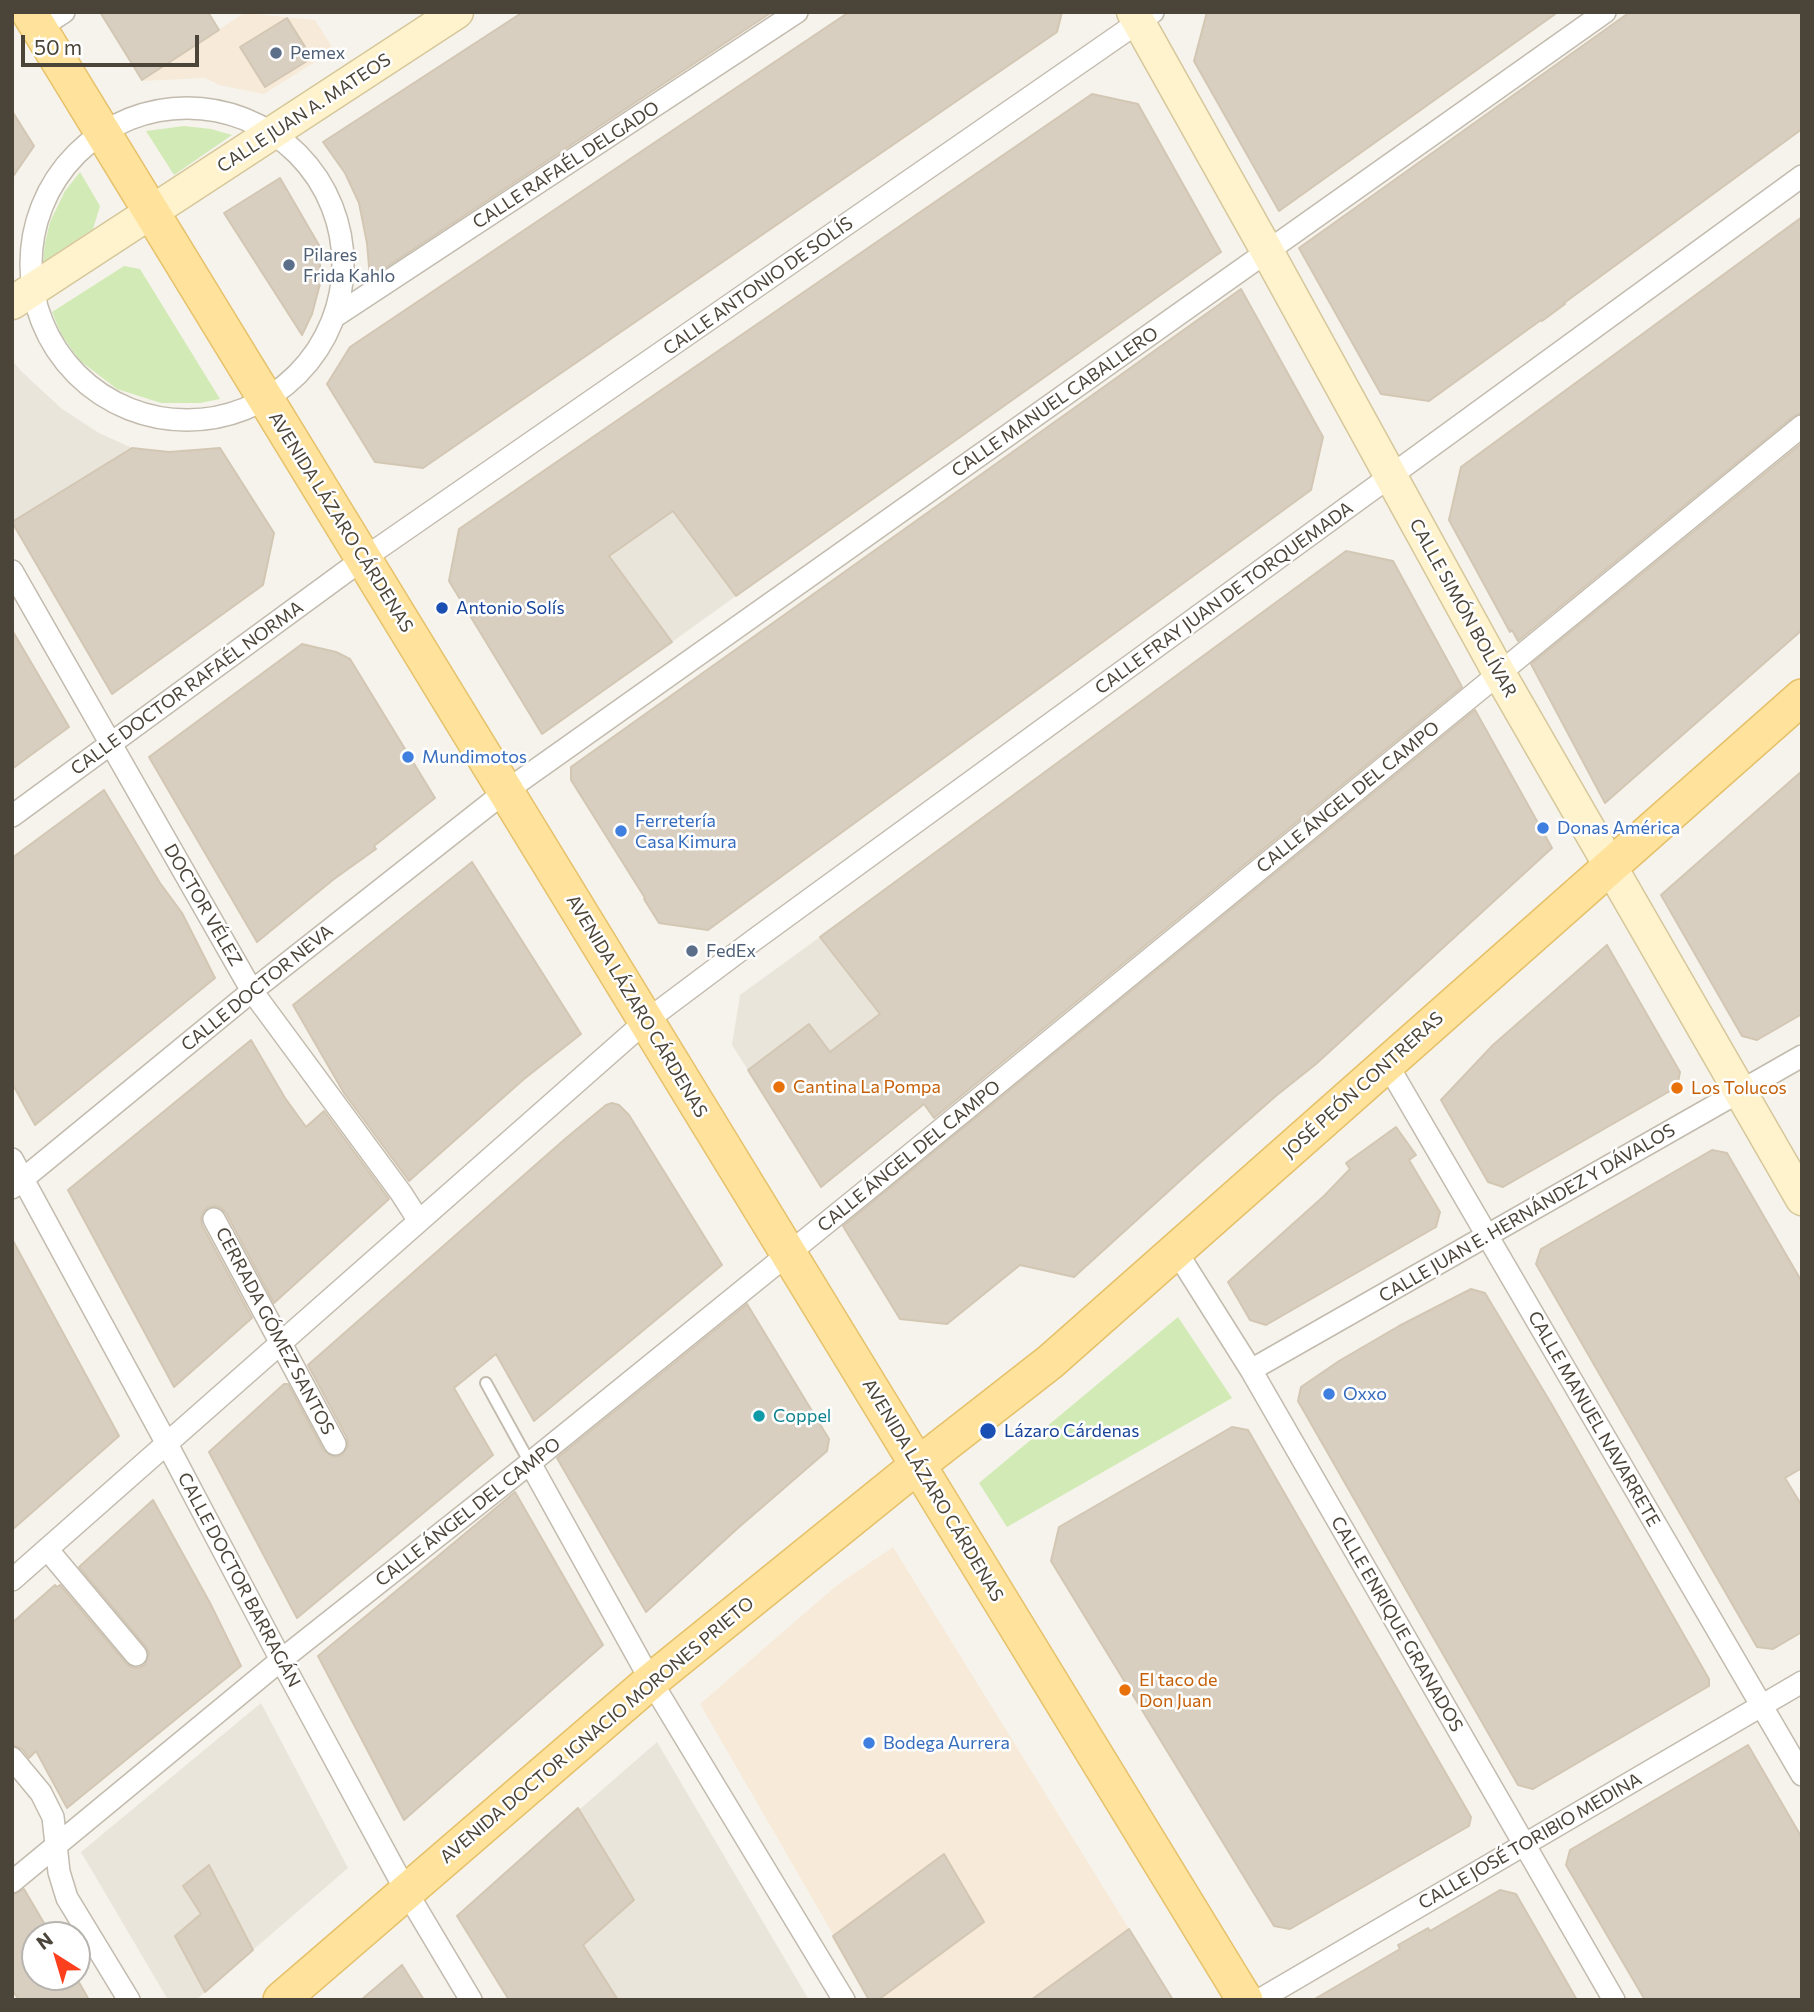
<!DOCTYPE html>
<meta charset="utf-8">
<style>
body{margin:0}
#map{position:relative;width:1814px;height:2012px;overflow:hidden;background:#f6f3ec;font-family:Commissioner,sans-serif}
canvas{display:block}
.frame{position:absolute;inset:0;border:14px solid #4b4439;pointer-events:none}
.north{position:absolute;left:21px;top:1921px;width:70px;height:70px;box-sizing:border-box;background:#fff;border:2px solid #b7b4b0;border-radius:50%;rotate:323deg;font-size:19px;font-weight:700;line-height:28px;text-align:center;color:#4b4439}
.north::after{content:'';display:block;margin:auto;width:24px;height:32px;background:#fc3f1d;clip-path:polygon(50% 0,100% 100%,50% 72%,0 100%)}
.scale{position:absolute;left:21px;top:35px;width:178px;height:32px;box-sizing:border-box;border:4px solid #4b4439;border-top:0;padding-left:9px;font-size:21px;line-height:24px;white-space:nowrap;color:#4b4439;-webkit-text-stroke:5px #fff;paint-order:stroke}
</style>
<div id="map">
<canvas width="1814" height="2012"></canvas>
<div class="frame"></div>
<div class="north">N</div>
<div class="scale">50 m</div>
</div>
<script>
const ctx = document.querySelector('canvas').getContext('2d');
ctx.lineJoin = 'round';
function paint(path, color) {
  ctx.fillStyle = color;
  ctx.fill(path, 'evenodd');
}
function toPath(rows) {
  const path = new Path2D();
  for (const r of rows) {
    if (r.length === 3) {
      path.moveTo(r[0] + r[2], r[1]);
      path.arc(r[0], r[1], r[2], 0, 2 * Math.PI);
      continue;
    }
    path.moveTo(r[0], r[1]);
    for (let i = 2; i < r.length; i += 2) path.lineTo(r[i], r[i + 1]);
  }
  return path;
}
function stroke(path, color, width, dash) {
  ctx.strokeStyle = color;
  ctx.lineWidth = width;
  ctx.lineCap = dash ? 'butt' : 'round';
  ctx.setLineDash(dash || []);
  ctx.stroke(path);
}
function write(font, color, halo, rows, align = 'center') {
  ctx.font = font + ' Commissioner,sans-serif';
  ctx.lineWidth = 5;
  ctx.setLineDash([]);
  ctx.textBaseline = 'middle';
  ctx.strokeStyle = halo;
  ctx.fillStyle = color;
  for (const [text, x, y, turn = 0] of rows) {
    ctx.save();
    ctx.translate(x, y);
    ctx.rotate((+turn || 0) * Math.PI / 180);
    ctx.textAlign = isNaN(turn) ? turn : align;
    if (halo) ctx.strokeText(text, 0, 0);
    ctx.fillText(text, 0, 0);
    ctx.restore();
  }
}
const residential = toPath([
 [12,360,21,371,62,409,99,433,132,448,12,522],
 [673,511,736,596,672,642,609,556],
 [820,937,880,1014,830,1052,808,1024,748,1070,732,1045,740,995],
 [261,1703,348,1868,253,1950,208,1865,184,1886,201,1914,175,1936,205,1992,196,2000,168,2000,81,1852],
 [657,1742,809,2000,618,2000,583,1945,634,1900,579,1810]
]);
const commercial = toPath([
 [244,13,315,20,334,50,264,94,219,85,205,78,142,81],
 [893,1547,1129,1929,1031,2000,869,2000,832,1938,834,1936,700,1704,836,1586]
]);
const green = toPath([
 [184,126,211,129,232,135,174,175,146,131],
 [80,172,100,206,93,229,43,262,45,243,50,222,65,191],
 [124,266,140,269,220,399,200,403,161,403,117,389,79,360,61,334,52,312],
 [1178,1317,1232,1398,1007,1527,979,1483]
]);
const building = toPath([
 [100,12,208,12,219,30,142,80,100,12],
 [523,12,772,12,370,278,367,243,359,203,345,173,323,142,523,12],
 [849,12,1062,12,1057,32,423,468,375,462,327,384,350,347,849,12],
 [1207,12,1558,12,1279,211,1194,61,1207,12],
 [1630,12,1802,12,1802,129,1564,303,1565,304,1542,321,1541,320,1429,401,1381,394,1299,248,1630,12],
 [287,18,312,58,265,87,240,47,287,18],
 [1092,94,1138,104,1221,252,736,596,673,511,609,556,672,642,542,734,449,581,459,529,1092,94],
 [12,111,34,146,12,178,12,111],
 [280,178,320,247,320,284,312,314,302,335,224,213,280,178],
 [1802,217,1802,413,1794,416,1518,641,1512,630,1510,632,1449,520,1461,467,1802,217],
 [1241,289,1323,437,1311,490,708,930,659,923,644,899,645,898,571,780,571,767,1241,289],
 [1802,443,1802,630,1605,803,1531,664,1802,443],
 [132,448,169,452,220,448,274,533,263,585,112,694,12,522,132,448],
 [1346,551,1393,561,1462,687,934,1118,924,1104,821,1187,748,1070,809,1024,830,1052,880,1014,820,937,1346,551],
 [12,630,69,727,12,769,12,630],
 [302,644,336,652,350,659,435,798,374,846,376,849,334,879,257,942,149,757,302,644],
 [1475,710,1552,848,1316,1064,1277,1095,1203,1160,1074,1277,1020,1265,947,1324,900,1319,843,1226,1475,710],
 [1802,771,1802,1014,1757,1040,1742,1036,1661,895,1802,771],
 [104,790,160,883,182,913,215,978,35,1125,12,1083,12,858,104,790],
 [472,862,581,1034,524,1079,409,1181,344,1093,293,1005,472,862],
 [1607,945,1680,1072,1677,1087,1503,1187,1488,1182,1441,1100,1493,1045,1607,945],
 [251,1040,285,1098,306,1127,324,1111,389,1199,274,1303,226,1213,221,1208,215,1206,207,1208,203,1212,201,1218,202,1225,252,1318,174,1387,68,1190,251,1040],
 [612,1103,619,1105,629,1115,722,1265,534,1421,496,1354,454,1388,493,1455,297,1618,209,1452,284,1384,288,1384,324,1451,334,1457,342,1455,348,1445,347,1438,308,1365,565,1139,606,1105,612,1103],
 [1396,1127,1416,1155,1409,1160,1440,1212,1436,1227,1266,1325,1250,1320,1228,1282,1324,1196,1350,1169,1346,1163,1396,1127],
 [1712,1150,1727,1153,1802,1282,1802,1468,1785,1478,1802,1506,1802,1632,1773,1649,1757,1647,1536,1264,1541,1249,1712,1150],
 [12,1239,119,1436,12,1530,12,1239],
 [1471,1289,1485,1293,1552,1405,1709,1679,1709,1686,1533,1789,1518,1785,1298,1401,1301,1387,1339,1361,1399,1326,1471,1289],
 [747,1304,829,1439,827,1451,738,1528,646,1612,557,1458,747,1304],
 [1232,1427,1248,1430,1471,1817,1469,1826,1290,1929,1274,1926,1051,1561,1059,1527,1232,1427],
 [515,1492,603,1645,404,1820,318,1656,515,1492],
 [153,1500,210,1603,241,1666,67,1808,36,1751,29,1758,22,1749,12,1745,12,1623,55,1585,57,1587,60,1585,126,1663,131,1667,138,1668,145,1665,149,1653,146,1647,79,1567,153,1500],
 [1748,1745,1802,1838,1802,2000,1645,2000,1566,1865,1570,1850,1748,1745],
 [578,1808,634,1900,583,1945,618,2000,509,2000,457,1916,578,1808],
 [944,1854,984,1922,878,2000,869,2000,833,1936,944,1854],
 [209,1865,253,1950,205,1992,175,1936,201,1914,183,1886,209,1865],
 [24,1889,51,1935,35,1935,35,1977,76,1977,89,2000,19,2000,12,1990,12,1895,24,1889],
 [1500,1890,1516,1894,1577,2000,1313,2000,1400,1949,1398,1945,1428,1928,1430,1931,1500,1890],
 [1129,1929,1173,2000,1031,2000,1129,1929],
 [402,1965,424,2000,361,2000,402,1965]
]);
const lane = toPath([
 [486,1383,530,1463]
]);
const street = toPath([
 [38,29,64,12],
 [187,264,156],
 [334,317,797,12],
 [12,571,252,991,401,1193,419,1221],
 [12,816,363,559,1153,12],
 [1387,1064,1802,1775],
 [12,1159,167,1444,281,1660,406,1891,471,2000],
 [12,1188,252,991,506,791,1605,12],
 [214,1219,335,1444],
 [1176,1251,1251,1370,1614,2000],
 [1251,1370,1802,1056],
 [530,1463,651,1681,844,2000],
 [47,1549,136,1655],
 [12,1580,646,1021,754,940,1802,176],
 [12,1758,41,1793,53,1817,59,1872,67,1898,129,2000],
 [12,1882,281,1660,530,1463,872,1186,1802,426],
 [1259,2000,1802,1682]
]);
const secondary = toPath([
 [1133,12,1267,251,1499,673,1802,1199],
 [12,303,457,12]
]);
const primary = toPath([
 [29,12,1245,2000],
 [281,2000,651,1681,918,1465,1050,1362,1802,697]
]);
const markers = [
 [276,53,7,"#5c6f8a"],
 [289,265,7,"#5c6f8a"],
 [442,608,7,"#1a4fb4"],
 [408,757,7,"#3f7fe0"],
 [1543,828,7,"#3f7fe0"],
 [621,831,7,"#3f7fe0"],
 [692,951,7,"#5c6f8a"],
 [779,1087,7,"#e8710a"],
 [1677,1088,7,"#e8710a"],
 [1329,1394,7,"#3f7fe0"],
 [759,1416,7,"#0f9aa8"],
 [988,1431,9,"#1a4fb4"],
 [1125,1690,7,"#e8710a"],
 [869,1743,7,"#3f7fe0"]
];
const serviceNames = [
 ["Pemex",290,53],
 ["Pilares",303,255],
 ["Frida Kahlo",303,276],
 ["FedEx",706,951]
];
const streetNames = [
 ["CALLE JUAN A. MATEOS",304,113,-33],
 ["CALLE RAFAÉL DELGADO",566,165,-33],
 ["CALLE ANTONIO DE SOLÍS",758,286,-35],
 ["CALLE MANUEL CABALLERO",1055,402,-35],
 ["AVENIDA LÁZARO CÁRDENAS",341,522,58],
 ["CALLE FRAY JUAN DE TORQUEMADA",1224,598,-36],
 ["CALLE SIMÓN BOLÍVAR",1463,608,61],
 ["CALLE DOCTOR RAFAÉL NORMA",187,688,-36],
 ["CALLE ÁNGEL DEL CAMPO",1348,797,-39],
 ["DOCTOR VÉLEZ",203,905,60],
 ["CALLE DOCTOR NEVA",257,988,-39],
 ["AVENIDA LÁZARO CÁRDENAS",637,1006,59],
 ["JOSÉ PEÓN CONTRERAS",1363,1085,-42],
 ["CALLE ÁNGEL DEL CAMPO",909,1156,-39],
 ["CALLE JUAN E. HERNÁNDEZ Y DÁVALOS",1527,1213,-30],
 ["CERRADA GÓMEZ SANTOS",275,1331,62],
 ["CALLE MANUEL NAVARRETE",1594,1419,60],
 ["AVENIDA LÁZARO CÁRDENAS",933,1490,59],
 ["CALLE ÁNGEL DEL CAMPO",468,1512,-38],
 ["CALLE DOCTOR BARRAGÁN",239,1580,62],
 ["CALLE ENRIQUE GRANADOS",1397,1624,60],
 ["AVENIDA DOCTOR IGNACIO MORONES PRIETO",597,1730,-40],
 ["CALLE JOSÉ TORIBIO MEDINA",1530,1841,-30]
];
const transitNames = [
 ["Antonio Solís",456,608],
 ["Lázaro Cárdenas",1004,1431]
];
const shopNames = [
 ["Mundimotos",422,757],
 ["Ferretería",635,821],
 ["Casa Kimura",635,842],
 ["Donas América",1557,828],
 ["Oxxo",1343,1394],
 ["Bodega Aurrera",883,1743]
];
const foodNames = [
 ["Cantina La Pompa",793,1087],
 ["Los Tolucos",1691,1088],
 ["El taco de",1139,1680],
 ["Don Juan",1139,1701]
];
const cultureNames = [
 ["Coppel",773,1416]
];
paint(residential, '#eae5da');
paint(commercial, '#f7ead8');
paint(green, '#d2eab5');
paint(building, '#d8cfc1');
stroke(building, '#d3c7b4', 2);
stroke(lane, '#c2bbae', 14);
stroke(street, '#c2bbae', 24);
stroke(secondary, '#d6c79b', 35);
stroke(primary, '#e6c16a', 38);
stroke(lane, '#fff', 10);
stroke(street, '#fff', 21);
stroke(secondary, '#fff3cd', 32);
stroke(primary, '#ffe39c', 35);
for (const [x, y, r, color] of markers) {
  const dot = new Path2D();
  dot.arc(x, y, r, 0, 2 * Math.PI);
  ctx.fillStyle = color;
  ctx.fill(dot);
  stroke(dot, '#fff', 2.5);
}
write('18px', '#4e5e75', '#fff', serviceNames, 'left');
write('18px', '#4b4439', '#fff', streetNames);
write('18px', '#164399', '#fff', transitNames, 'left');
write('18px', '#366cbe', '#fff', shopNames, 'left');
write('18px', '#c56008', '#fff', foodNames, 'left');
write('18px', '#0d838f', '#fff', cultureNames, 'left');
</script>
